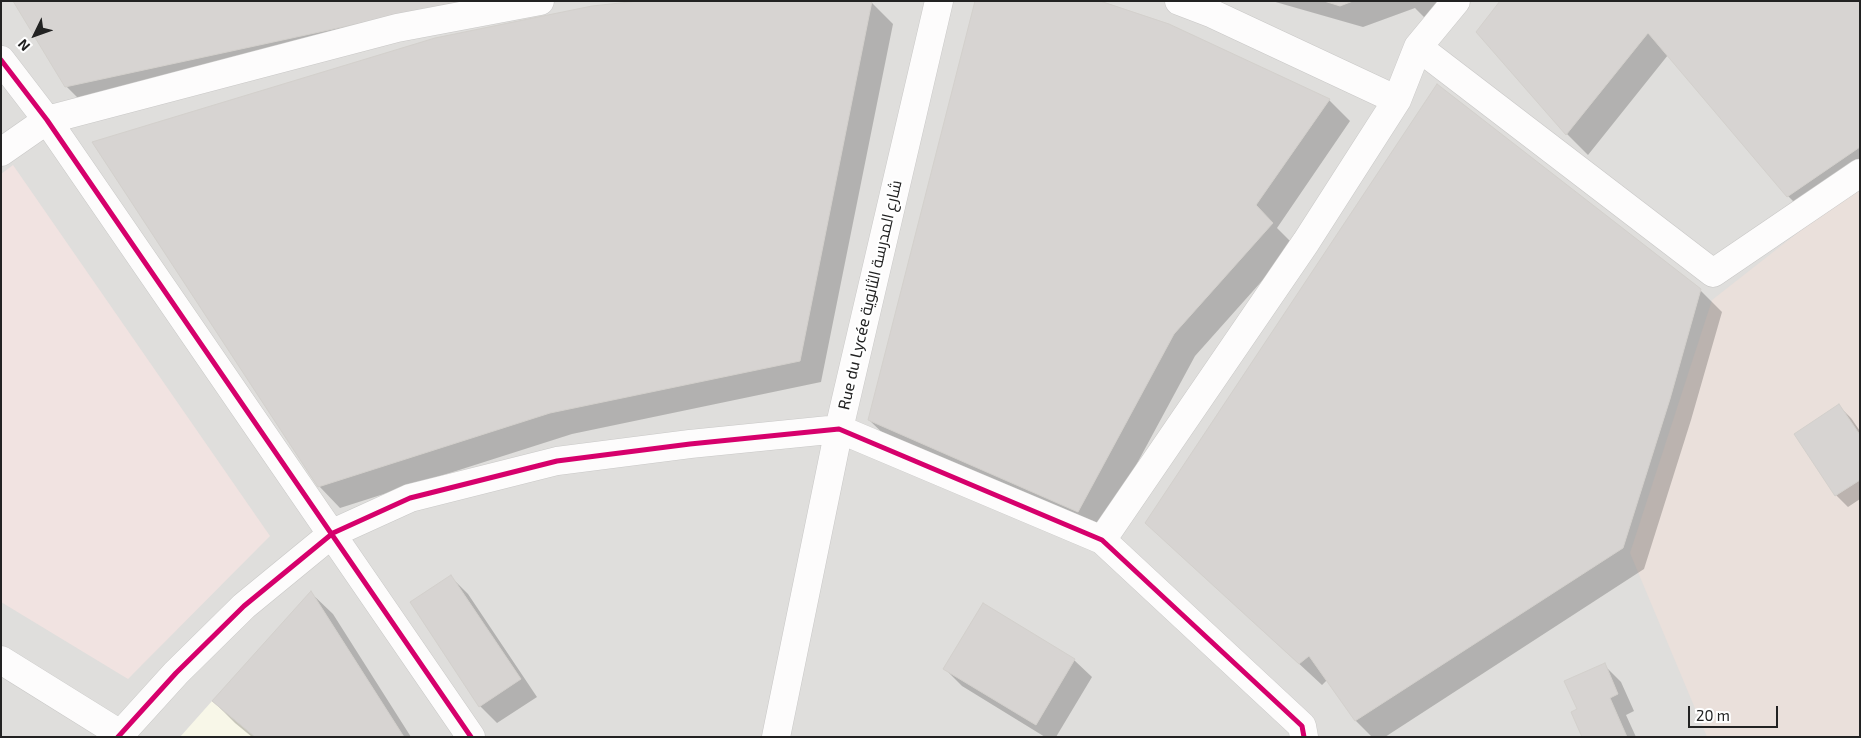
<!DOCTYPE html>
<meta charset="utf-8">
<style>
body{margin:0}
#map{position:relative;width:1861px;height:738px;overflow:hidden;background:#f0eeeb;font-family:"Exo 2",sans-serif}
canvas{display:block}
.frame{position:absolute;inset:0;border:2px solid #222;pointer-events:none}
.north{position:absolute;left:10px;top:10px;width:50px;height:50px;-webkit-text-stroke:4px #fff;paint-order:stroke;rotate:228deg;font-size:14px;font-weight:700;line-height:20px;text-align:center;color:#222}
.north::after{content:'';display:block;margin:auto;width:18px;height:22px;background:#222;clip-path:polygon(50% 0,100% 100%,50% 72%,0 100%)}
.scale{position:absolute;left:1688px;top:706px;width:90px;height:22px;box-sizing:border-box;border:2px solid #222;border-top:0;padding-left:6px;font-size:15px;line-height:18px;white-space:nowrap;color:#222;-webkit-text-stroke:4px #fff;paint-order:stroke}
</style>
<div id="map">
<canvas width="1861" height="738"></canvas>
<div class="frame"></div>
<div class="north">N</div>
<div class="scale">20 m</div>
</div>
<script>
const ctx = document.querySelector('canvas').getContext('2d');
ctx.lineJoin = 'round';
function paint(path, color) {
  ctx.fillStyle = color;
  ctx.fill(path, 'evenodd');
}
function toPath(rows) {
  const path = new Path2D();
  for (const r of rows) {
    path.moveTo(r[0], r[1]);
    for (let i = 2; i < r.length; i += 2) path.lineTo(r[i], r[i + 1]);
  }
  return path;
}
function stroke(path, color, width, dash) {
  ctx.strokeStyle = color;
  ctx.lineWidth = width;
  ctx.lineCap = dash ? 'butt' : 'round';
  ctx.setLineDash(dash || []);
  ctx.stroke(path);
}
function write(font, color, halo, rows, align = 'center') {
  ctx.font = font + ' "Exo 2",Cairo,sans-serif';
  ctx.lineWidth = 4.5;
  ctx.setLineDash([]);
  ctx.textBaseline = 'middle';
  ctx.strokeStyle = halo;
  ctx.fillStyle = color;
  for (const [text, x, y, turn = 0] of rows) {
    ctx.save();
    ctx.translate(x, y);
    ctx.rotate((+turn || 0) * Math.PI / 180);
    ctx.textAlign = isNaN(turn) ? turn : align;
    if (halo) ctx.strokeText(text, 0, 0);
    ctx.fillText(text, 0, 0);
    ctx.restore();
  }
}
const residential = toPath([
 [1,1,1860,1,1860,737,1,737]
]);
const commercial = toPath([
 [13,165,270,536,128,679,1,602,1,174]
]);
const education = toPath([
 [212,701,255,737,180,737]
]);
const military = toPath([
 [1860,186,1860,737,1707,737,1630,553,1712,300,1842,198]
]);
const shadow = toPath([
 [14,1,529,1,78,98,66,86],
 [1272,1,1453,1,1430,23,1415,8,1363,27],
 [1860,1,1860,183,1809,217,1788,196,1668,55,1588,155,1567,134,1477,32],
 [871,2,893,24,821,382,572,434,340,508,319,486],
 [1329,100,1350,121,1277,228,1294,245,1195,356,1100,532,891,441,869,420],
 [1700,290,1722,312,1691,420,1644,569,1385,737,1372,737,1356,721,1327,680,1322,685,1147,523],
 [1839,406,1851,418,1860,431,1860,499,1848,507,1836,495],
 [451,577,468,594,537,697,497,723,480,706],
 [311,593,333,614,411,737,252,737,235,723,213,701],
 [984,605,1074,660,1092,677,1056,737,1045,737,962,686,945,669],
 [1604,665,1621,682,1634,711,1626,715,1636,737,1583,737,1579,709]
]);
const building = toPath([
 [13,1,463,1,65,87,13,1],
 [639,1,872,1,800,361,550,413,318,487,92,142,435,38,592,6,639,1],
 [975,1,1100,1,1169,24,1330,99,1256,205,1273,223,1174,334,1078,512,868,420,975,1],
 [1324,1,1353,1,1340,6,1324,1],
 [1500,1,1860,1,1860,147,1787,197,1648,33,1566,135,1476,32,1500,1],
 [1437,84,1701,289,1670,399,1623,548,1355,721,1309,656,1299,664,1145,523,1437,84],
 [1839,404,1860,435,1860,480,1835,496,1794,434,1839,404],
 [451,575,521,679,479,707,410,602,451,575],
 [311,591,404,737,255,737,212,701,311,591],
 [983,603,1075,659,1036,725,943,669,983,603],
 [1605,663,1618,694,1610,698,1627,737,1582,737,1571,712,1577,709,1564,681,1605,663]
]);
const minor = toPath([
 [1179,1,1213,14,1397,100],
 [1418,47,1713,273,1860,173],
 [1,60,47,120,471,737],
 [1,152,47,120,397,28,540,1],
 [1102,540,1306,242,1397,100,1418,47,1456,1],
 [1,660,120,734],
 [118,737,176,673,244,606,333,533,410,498,557,461,690,444,839,429,1102,540,1302,726,1304,737],
 [776,737,839,429,939,1]
]);
const cycleway = toPath([
 [1,60,47,120,471,737],
 [118,737,176,673,244,606,333,533,410,498,557,461,690,444,839,429,1102,540,1302,726,1304,737]
]);
const streetNames = [
 ["Rue du Lycée شارع المدرسة الثانوية",870,295,-77]
];
paint(residential, '#dfdedc');
paint(commercial, '#f1e3e1');
paint(education, '#f8f7e8');
paint(military, '#eae0db');
paint(shadow, '#0003');
paint(building, '#d7d4d2');
stroke(building, '#d3d0cc', 1);
stroke(minor, '#c9c8c7', 29);
stroke(minor, '#fdfcfc', 28);
stroke(cycleway, '#d6006c', 5);
write('16px', '#222', '#fff', streetNames);
</script>
